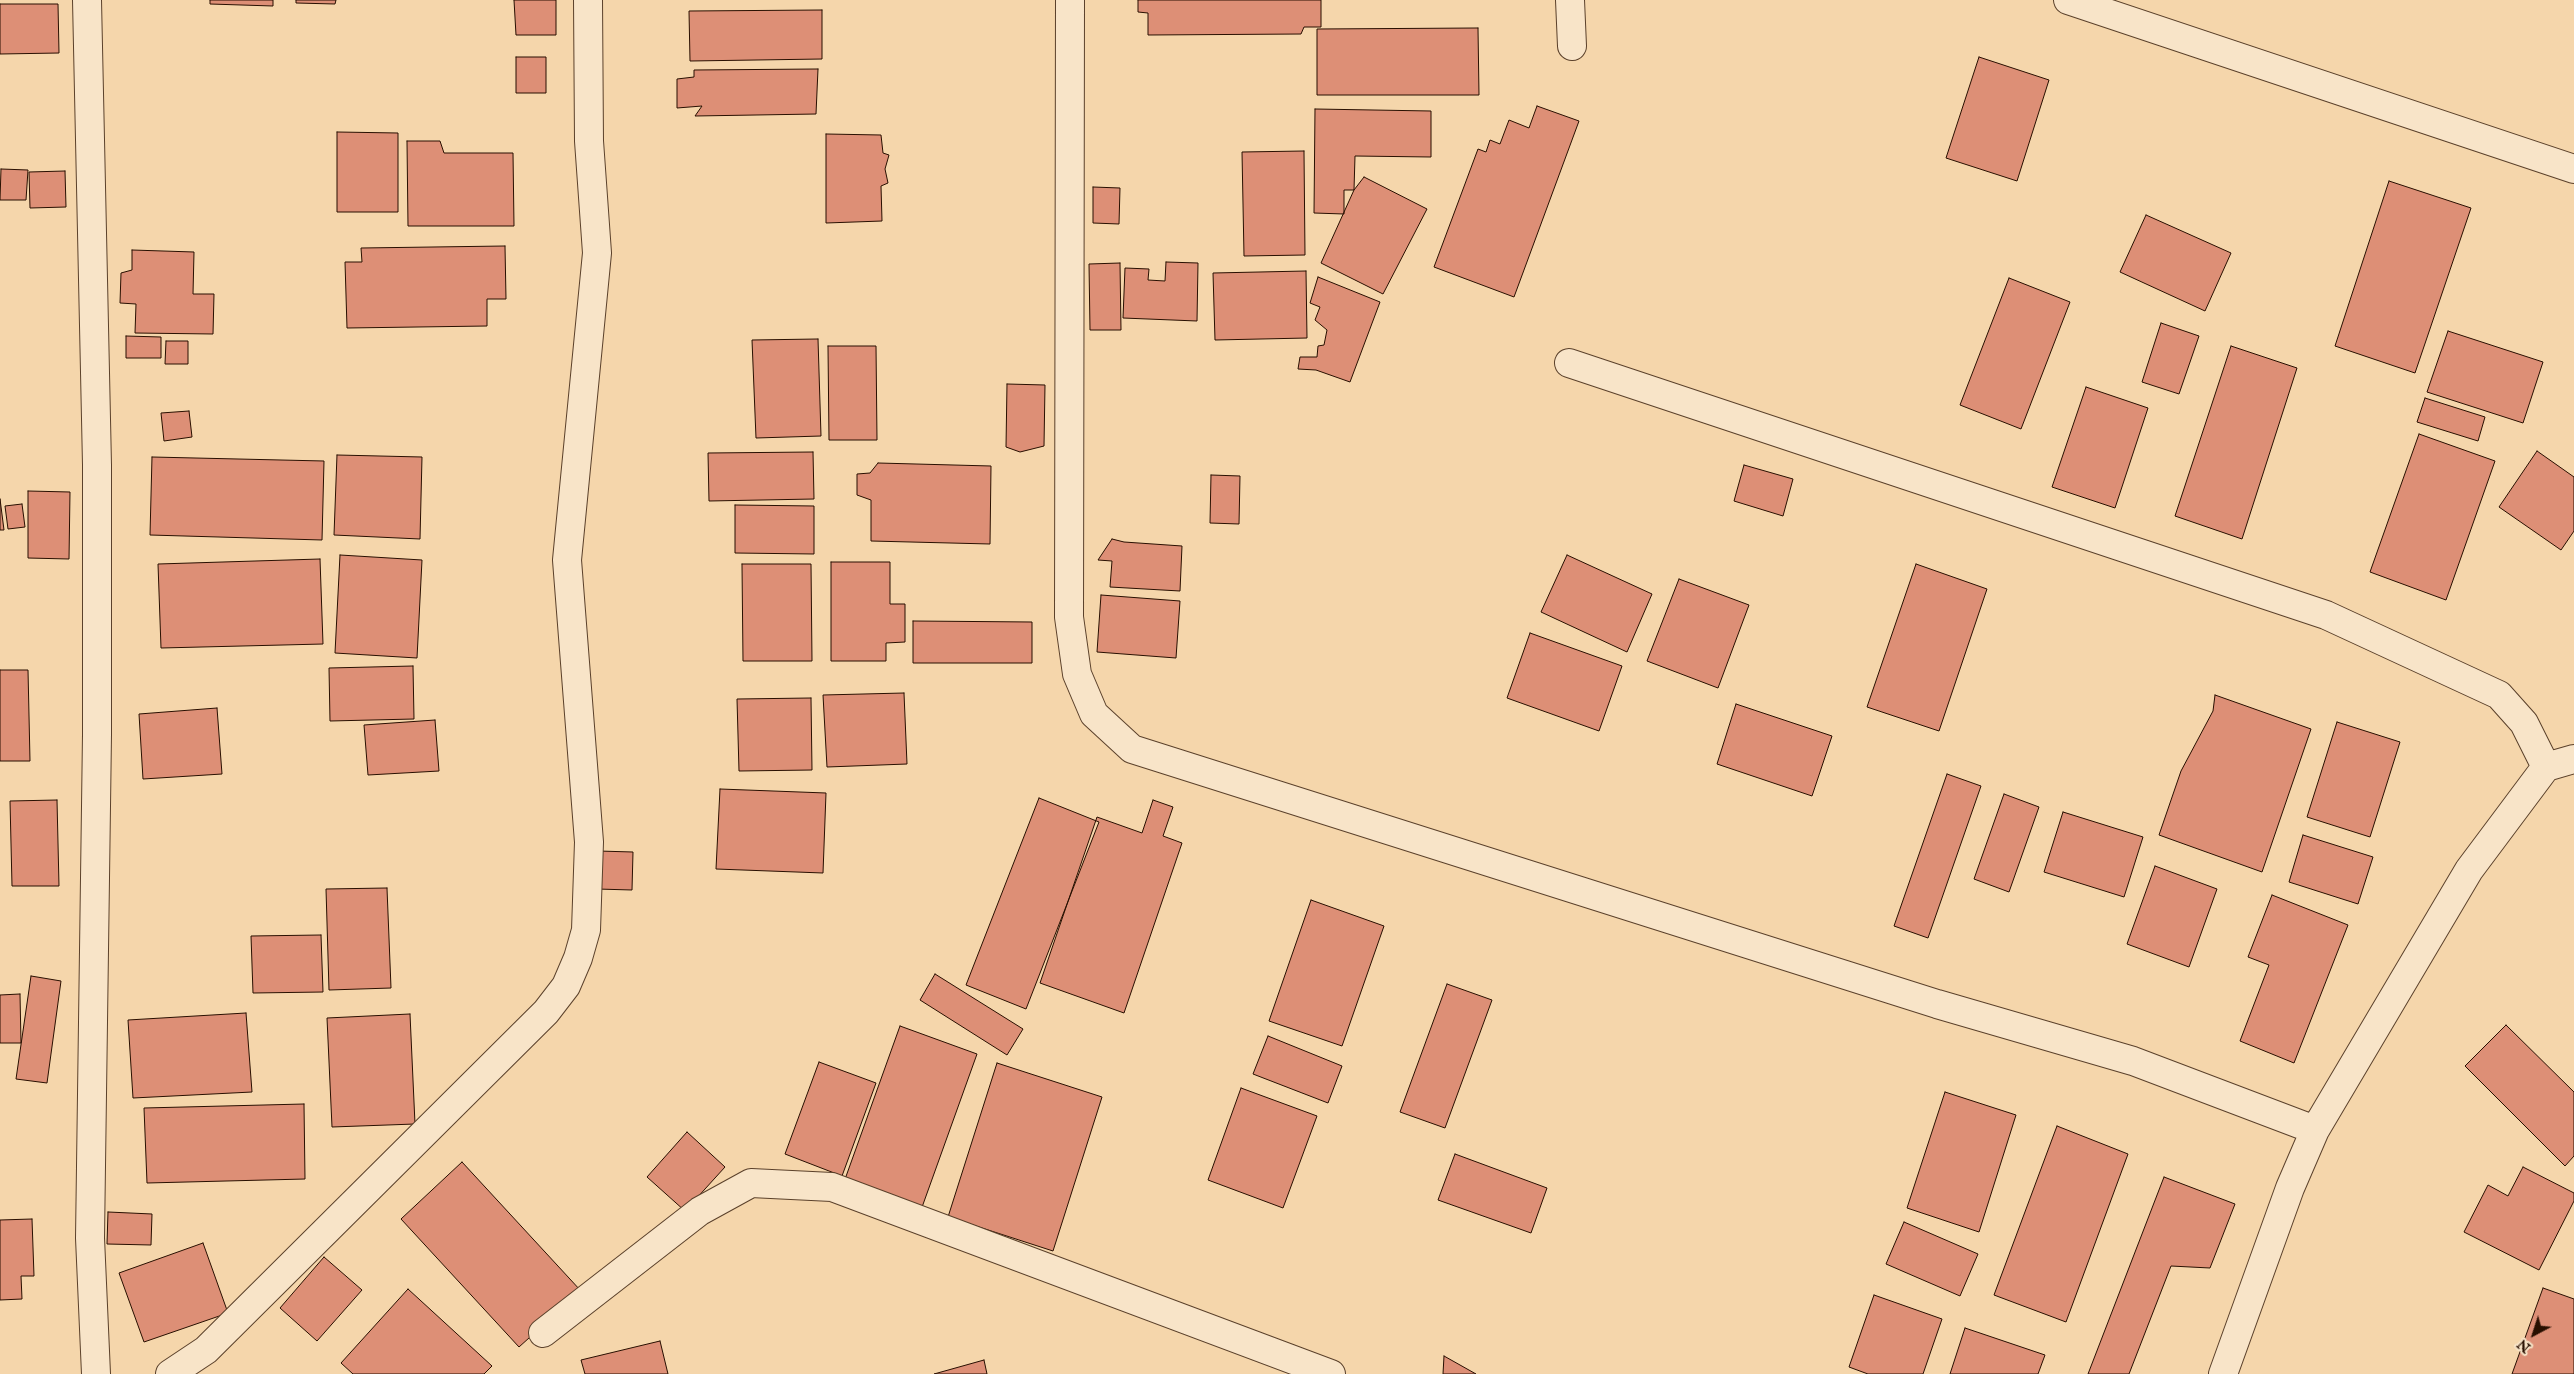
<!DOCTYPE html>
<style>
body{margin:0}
#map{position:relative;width:2574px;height:1374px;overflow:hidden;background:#f5d6ab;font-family:"IM FELL English",serif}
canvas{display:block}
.north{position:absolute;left:2509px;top:1309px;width:50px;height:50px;-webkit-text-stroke:4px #f8e4c8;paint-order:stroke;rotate:220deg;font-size:14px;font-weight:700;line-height:20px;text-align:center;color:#280f00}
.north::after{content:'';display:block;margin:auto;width:18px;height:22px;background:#280f00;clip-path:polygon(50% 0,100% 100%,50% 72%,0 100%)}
</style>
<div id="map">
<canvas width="2574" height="1374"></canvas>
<div class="north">N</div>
</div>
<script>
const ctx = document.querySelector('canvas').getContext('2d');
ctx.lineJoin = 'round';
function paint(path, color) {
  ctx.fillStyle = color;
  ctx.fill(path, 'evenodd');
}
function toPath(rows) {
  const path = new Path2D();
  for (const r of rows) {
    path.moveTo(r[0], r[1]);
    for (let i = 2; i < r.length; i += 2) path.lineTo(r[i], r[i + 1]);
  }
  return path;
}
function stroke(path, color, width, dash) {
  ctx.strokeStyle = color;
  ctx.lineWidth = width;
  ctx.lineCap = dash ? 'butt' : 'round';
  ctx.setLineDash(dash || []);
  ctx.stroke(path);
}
const building = toPath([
 [210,0,273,0,273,6,210,4,210,0],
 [296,0,336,0,335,4,296,3,296,0],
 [514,0,556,0,556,35,516,35,514,0],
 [1138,0,1321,0,1321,27,1304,27,1301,34,1148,35,1148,13,1138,12,1138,0],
 [0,4,58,4,59,53,0,54,0,4],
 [822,10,822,59,690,61,689,11,822,10],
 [1478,28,1479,95,1317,95,1317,29,1478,28],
 [516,57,546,57,546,93,516,93,516,57],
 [1979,57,2049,80,2017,181,1946,158,1979,57],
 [818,69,816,114,695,116,702,106,677,108,677,79,694,77,694,70,818,69],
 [1537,106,1579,121,1514,297,1434,267,1478,149,1486,152,1490,140,1500,144,1509,120,1529,128,1537,106],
 [1315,109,1431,111,1431,157,1355,156,1354,190,1344,190,1344,214,1314,213,1315,109],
 [337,132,398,133,398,212,337,212,337,132],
 [826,134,881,135,883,153,889,155,885,169,888,183,881,186,882,221,826,223,826,134],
 [407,141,440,141,444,153,513,153,514,226,408,226,407,141],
 [1304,151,1305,255,1244,256,1242,152,1304,151],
 [1,169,28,170,26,200,0,200,1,169],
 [65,171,66,207,30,208,29,172,65,171],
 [1364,177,1427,209,1383,294,1321,263,1354,190,1364,177],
 [2389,181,2471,208,2415,373,2335,346,2389,181],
 [1093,187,1120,188,1119,224,1093,223,1093,187],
 [2146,215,2231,253,2205,311,2120,272,2146,215],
 [505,246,506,299,487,299,487,326,347,328,345,262,362,262,361,248,505,246],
 [132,250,194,252,193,294,214,294,213,334,135,333,136,304,120,303,121,273,132,270,132,250],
 [1166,262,1198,263,1197,321,1123,318,1125,268,1149,269,1148,280,1165,281,1166,262],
 [1120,263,1121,330,1090,330,1089,264,1120,263],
 [1306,271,1307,338,1215,340,1213,273,1306,271],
 [1318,277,1380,302,1350,382,1316,370,1298,369,1300,357,1317,357,1318,346,1324,345,1327,330,1315,320,1320,307,1310,303,1318,277],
 [2009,278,2070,302,2021,429,1960,405,2009,278],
 [2161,323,2199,336,2179,394,2142,382,2161,323],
 [2448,331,2543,362,2523,423,2427,392,2448,331],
 [126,336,161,337,161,358,126,358,126,336],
 [818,339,821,436,756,438,752,340,818,339],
 [166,341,188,341,188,364,165,364,166,341],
 [828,346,876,346,877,440,829,440,828,346],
 [2231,346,2297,368,2242,539,2175,516,2231,346],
 [1007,384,1045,385,1044,446,1020,452,1006,447,1007,384],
 [2086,387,2148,408,2115,508,2052,487,2086,387],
 [2425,398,2485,417,2478,441,2417,422,2425,398],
 [189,411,192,437,164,441,161,413,189,411],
 [2419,434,2495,461,2446,600,2370,572,2419,434],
 [2537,451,2574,477,2574,531,2561,550,2499,507,2537,451],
 [813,452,814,499,709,501,708,453,813,452],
 [337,455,422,457,420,539,334,535,337,455],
 [152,457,324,461,322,540,150,535,152,457],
 [878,463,991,466,990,544,871,541,871,500,857,495,857,474,870,473,878,463],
 [1744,465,1793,479,1783,516,1734,501,1744,465],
 [1211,475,1240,476,1239,524,1210,523,1211,475],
 [28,491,70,492,69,559,28,558,28,491],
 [0,499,4,530,0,530,0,499],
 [22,504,25,527,8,529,5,506,22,504],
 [735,505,814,506,814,554,735,553,735,505],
 [1112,539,1124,542,1182,546,1180,591,1110,587,1112,561,1098,560,1112,539],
 [340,555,422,560,417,658,335,653,340,555],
 [1567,555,1652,594,1627,652,1541,612,1567,555],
 [320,559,323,644,161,648,158,564,320,559],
 [831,562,890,562,890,604,905,604,905,642,886,643,886,661,831,661,831,562],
 [742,564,811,564,812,661,743,661,742,564],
 [1916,564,1987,589,1939,731,1867,707,1916,564],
 [1679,579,1749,605,1718,688,1647,661,1679,579],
 [1101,595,1180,601,1176,658,1097,652,1101,595],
 [913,621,1032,622,1032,663,913,663,913,621],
 [1530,633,1622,666,1599,731,1507,698,1530,633],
 [413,666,414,719,330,721,329,668,413,666],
 [0,670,28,670,30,761,0,761,0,670],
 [904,693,907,764,827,767,823,695,904,693],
 [2215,695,2311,729,2262,872,2159,835,2181,771,2213,711,2215,695],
 [811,698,812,770,739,771,737,699,811,698],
 [1736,704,1832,736,1812,796,1717,764,1736,704],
 [217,708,222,774,143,779,139,714,217,708],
 [435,720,439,771,368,775,364,725,435,720],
 [2337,722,2400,742,2370,837,2307,817,2337,722],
 [1947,774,1981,786,1928,938,1894,926,1947,774],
 [720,789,826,793,823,873,716,869,720,789],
 [2004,794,2039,807,2009,892,1974,879,2004,794],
 [1039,798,1099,822,1026,1009,966,985,1039,798],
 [57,800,59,886,12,886,10,801,57,800],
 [1153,800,1173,807,1163,836,1182,843,1124,1013,1040,983,1097,817,1142,833,1153,800],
 [2063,812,2143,837,2124,897,2044,872,2063,812],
 [2303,835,2373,857,2358,904,2289,882,2303,835],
 [598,851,633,852,632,890,597,889,598,851],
 [2155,866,2217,889,2189,967,2127,944,2155,866],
 [387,888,391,988,329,990,326,889,387,888],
 [2272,895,2348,925,2294,1063,2240,1041,2269,965,2248,957,2272,895],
 [1311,900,1384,926,1342,1046,1269,1021,1311,900],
 [321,935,323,992,253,993,251,936,321,935],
 [935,974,1023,1029,1007,1055,920,1000,935,974],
 [31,976,61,981,47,1083,16,1079,31,976],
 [1447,984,1492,1000,1445,1128,1400,1112,1447,984],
 [20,994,21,1043,0,1043,0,995,20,994],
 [246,1013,252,1092,133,1098,128,1020,246,1013],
 [410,1014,415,1124,332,1127,327,1018,410,1014],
 [2506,1025,2574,1092,2574,1156,2565,1166,2465,1066,2506,1025],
 [900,1026,977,1054,921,1210,844,1182,900,1026],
 [1268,1036,1342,1066,1328,1103,1253,1074,1268,1036],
 [819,1062,876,1083,842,1176,785,1154,819,1062],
 [997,1063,1102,1097,1053,1251,948,1217,997,1063],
 [1241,1088,1317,1116,1283,1208,1208,1180,1241,1088],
 [1945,1092,2016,1115,1979,1232,1907,1208,1945,1092],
 [304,1104,305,1179,147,1183,144,1108,304,1104],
 [2057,1126,2128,1154,2066,1322,1994,1295,2057,1126],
 [687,1132,725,1167,685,1211,647,1177,687,1132],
 [1455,1154,1547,1188,1531,1233,1438,1200,1455,1154],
 [462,1162,581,1291,519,1347,401,1219,462,1162],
 [2523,1167,2574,1193,2574,1201,2539,1270,2464,1232,2488,1185,2508,1196,2523,1167],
 [2164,1177,2235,1204,2210,1268,2171,1266,2129,1374,2088,1374,2164,1177],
 [108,1212,152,1214,151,1245,107,1244,108,1212],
 [32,1219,34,1276,21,1276,22,1299,0,1300,0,1220,32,1219],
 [1904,1222,1978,1254,1960,1296,1886,1264,1904,1222],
 [203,1243,228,1313,144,1342,119,1273,203,1243],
 [324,1257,362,1290,317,1341,280,1308,324,1257],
 [2543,1288,2574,1299,2574,1374,2512,1374,2543,1288],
 [408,1289,492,1366,484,1374,353,1374,341,1363,408,1289],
 [1874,1295,1942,1319,1923,1374,1868,1374,1849,1367,1874,1295],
 [1965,1328,2045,1355,2038,1374,1950,1374,1965,1328],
 [660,1341,668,1374,585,1374,581,1360,660,1341],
 [1444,1356,1476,1374,1443,1374,1444,1356],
 [984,1360,987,1374,934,1374,984,1360]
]);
const minor = toPath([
 [87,0,97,465,97,734,90,1238,96,1374],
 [1070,0,1069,617,1077,674,1094,714,1132,749,1937,1004,2133,1061,2315,1130],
 [1570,0,1572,46],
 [2068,0,2574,169],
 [1569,363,2326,615,2499,695,2524,723,2546,767],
 [543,1333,700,1211,751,1183,832,1187,1331,1374],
 [170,1374,206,1350,546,1012,566,986,578,958,586,930,589,842,567,560,597,253,589,141,588,0],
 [2223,1374,2290,1188,2315,1130,2469,870,2546,767,2574,759]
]);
paint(building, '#dd8f76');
stroke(building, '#280f00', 1);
stroke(minor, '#5b412b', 30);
stroke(minor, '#f8e4c8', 28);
</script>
